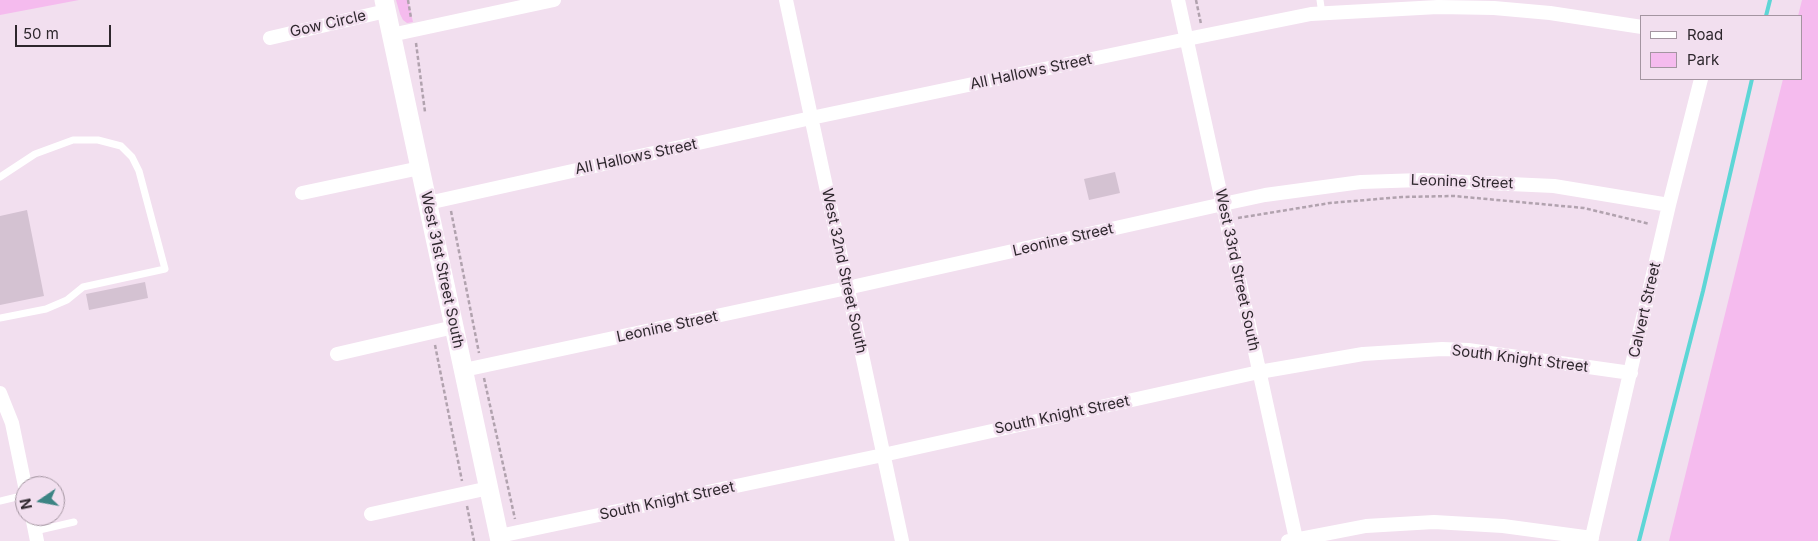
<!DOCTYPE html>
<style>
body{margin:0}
#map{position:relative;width:1818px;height:541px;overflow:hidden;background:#f2dfef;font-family:Inter,sans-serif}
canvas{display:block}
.legend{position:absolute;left:1640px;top:15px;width:162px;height:65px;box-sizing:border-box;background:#f2dfef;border:1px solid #a495a1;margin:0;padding:6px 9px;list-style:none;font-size:15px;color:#2e272d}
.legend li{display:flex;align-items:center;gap:10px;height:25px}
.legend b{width:25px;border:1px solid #a495a1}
.north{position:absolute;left:15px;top:476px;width:50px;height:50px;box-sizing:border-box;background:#f2dfef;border:1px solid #a495a1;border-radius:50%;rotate:258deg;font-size:14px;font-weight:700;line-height:20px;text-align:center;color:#2e272d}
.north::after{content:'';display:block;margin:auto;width:18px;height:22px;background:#3c8484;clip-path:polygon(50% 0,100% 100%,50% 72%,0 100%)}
.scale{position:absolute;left:15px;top:25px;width:96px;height:22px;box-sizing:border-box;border:2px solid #2e272d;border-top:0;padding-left:6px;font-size:15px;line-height:18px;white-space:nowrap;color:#2e272d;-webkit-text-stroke:4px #f2dfef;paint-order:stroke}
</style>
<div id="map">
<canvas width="1818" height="541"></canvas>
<ul class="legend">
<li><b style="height:6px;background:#fff"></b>Road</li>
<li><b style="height:14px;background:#f5bbee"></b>Park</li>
</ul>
<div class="north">N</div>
<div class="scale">50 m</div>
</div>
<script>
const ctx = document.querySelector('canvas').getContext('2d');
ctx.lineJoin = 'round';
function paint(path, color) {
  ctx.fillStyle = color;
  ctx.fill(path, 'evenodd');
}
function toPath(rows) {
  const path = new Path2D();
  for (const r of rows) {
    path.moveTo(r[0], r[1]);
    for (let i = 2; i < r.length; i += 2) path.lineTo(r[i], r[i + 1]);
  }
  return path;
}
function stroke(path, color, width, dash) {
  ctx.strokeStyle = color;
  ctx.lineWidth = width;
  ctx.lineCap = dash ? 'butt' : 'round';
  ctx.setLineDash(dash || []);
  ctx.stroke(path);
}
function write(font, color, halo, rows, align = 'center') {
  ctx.font = font + ' Inter,sans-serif';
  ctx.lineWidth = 5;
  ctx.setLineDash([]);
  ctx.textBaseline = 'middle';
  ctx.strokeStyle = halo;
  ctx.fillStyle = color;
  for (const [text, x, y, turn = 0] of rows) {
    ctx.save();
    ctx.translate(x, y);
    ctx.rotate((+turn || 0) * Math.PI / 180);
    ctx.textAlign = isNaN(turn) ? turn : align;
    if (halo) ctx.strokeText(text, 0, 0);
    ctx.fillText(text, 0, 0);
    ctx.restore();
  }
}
const green = toPath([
 [0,0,79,0,0,15],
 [396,0,408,0,413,22,407,23,403,20,400,14],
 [1802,0,1818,0,1818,541,1669,541,1783,79,1802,79,1802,16,1798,16]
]);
const stream = toPath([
 [1766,16,1770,0],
 [1639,541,1703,291,1752,79]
]);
const building = toPath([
 [1115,172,1120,193,1089,200,1084,179],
 [27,210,44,296,0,305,0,216],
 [145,282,148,298,89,310,86,294]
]);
const path = toPath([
 [408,0,411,18],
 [1196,0,1201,24],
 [416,43,425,112],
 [451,211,479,353],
 [1238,218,1330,203,1402,197,1454,196,1584,208,1650,224],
 [435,345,462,481],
 [484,378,515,519],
 [467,506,474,541]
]);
const lane = toPath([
 [1320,0,1322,14],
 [0,177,35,154,73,140,98,140,121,146,132,157,139,171,165,269,83,287,67,300,46,309,0,318],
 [0,501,25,495],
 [35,531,74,522]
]);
const street = toPath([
 [786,0,902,541],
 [1178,0,1296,539],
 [391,35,554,0],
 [270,38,386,11],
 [302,193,420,168],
 [428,203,811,118,1187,39,1311,14,1438,7,1494,8,1550,13,1642,27],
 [337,354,454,327],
 [464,370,847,288,1223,204,1265,195,1361,182,1421,180,1554,186,1669,205],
 [0,393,12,423,25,486],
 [371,514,489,488],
 [32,516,37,541],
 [499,536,883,455,1259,372,1363,354,1442,349,1468,350,1631,373],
 [1288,541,1366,526,1434,522,1503,526,1592,538],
 [1591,541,1669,205,1701,79]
]);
const secondary = toPath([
 [384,0,500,541]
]);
const streetNames = [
 ["Gow Circle",328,24,-13],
 ["All Hallows Street",1031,72,-12],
 ["All Hallows Street",636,157,-12],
 ["Leonine Street",1462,182,2],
 ["Leonine Street",1063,240,-13],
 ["West 31st Street South",442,270,78],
 ["West 33rd Street South",1237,270,78],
 ["West 32nd Street South",844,271,78],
 ["Calvert Street",1645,310,-77],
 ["Leonine Street",667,327,-12],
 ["South Knight Street",1520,359,7],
 ["South Knight Street",1062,415,-12],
 ["South Knight Street",667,501,-12]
];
paint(green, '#f5bbee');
stroke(stream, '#5ed6d6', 4);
paint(building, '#d4c2d2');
stroke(path, '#b1a2ae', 2.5, [4, 2.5]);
stroke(lane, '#fff', 7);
stroke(street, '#fff', 14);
stroke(secondary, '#fff', 19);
write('15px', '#2e272d', '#f2dfef', streetNames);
</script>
